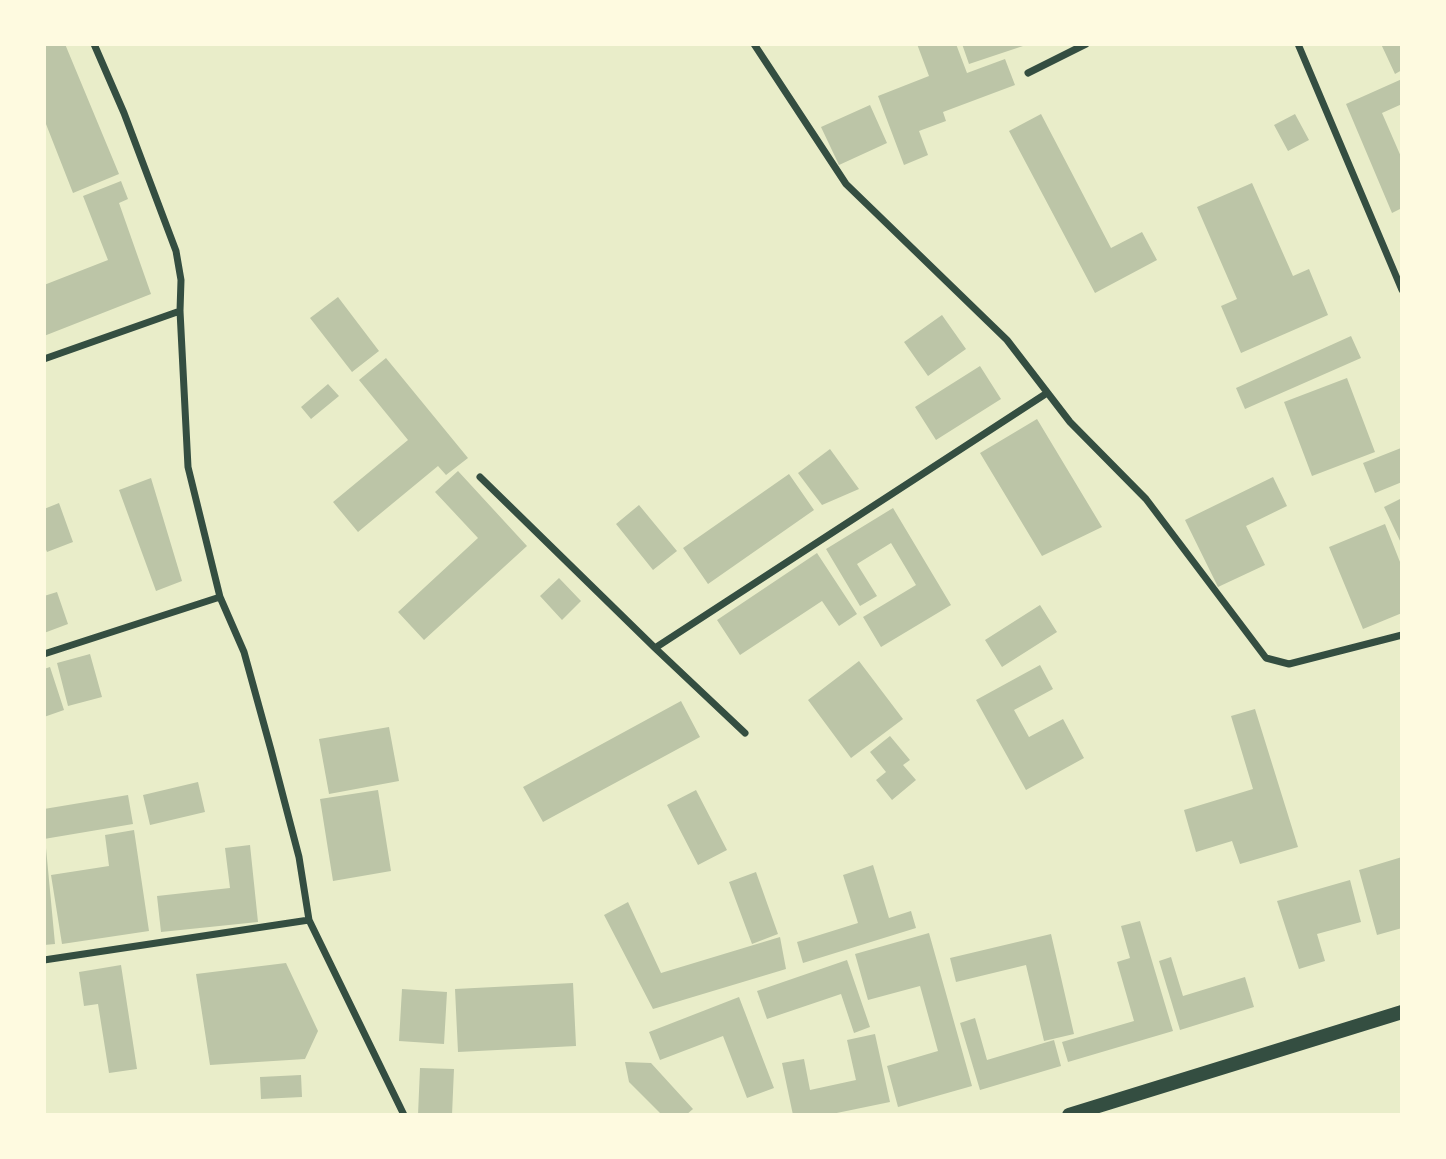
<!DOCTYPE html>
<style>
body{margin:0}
#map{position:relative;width:1446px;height:1159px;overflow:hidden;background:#e9edc9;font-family:Mulish,sans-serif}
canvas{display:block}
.frame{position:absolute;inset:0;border:46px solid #fefae0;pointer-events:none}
</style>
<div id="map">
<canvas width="1446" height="1159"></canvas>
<div class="frame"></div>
</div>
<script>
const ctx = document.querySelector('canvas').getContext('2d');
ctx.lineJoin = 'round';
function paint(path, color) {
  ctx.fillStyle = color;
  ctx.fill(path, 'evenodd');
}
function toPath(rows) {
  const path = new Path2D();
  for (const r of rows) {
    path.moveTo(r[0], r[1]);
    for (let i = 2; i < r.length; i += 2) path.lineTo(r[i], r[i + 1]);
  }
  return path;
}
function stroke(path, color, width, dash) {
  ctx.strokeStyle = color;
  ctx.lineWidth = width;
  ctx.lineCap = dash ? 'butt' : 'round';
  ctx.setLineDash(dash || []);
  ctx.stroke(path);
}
const building = toPath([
 [44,44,65,44,119,174,73,193,44,119],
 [917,44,956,44,967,73,1005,59,1015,85,943,112,946,121,919,131,928,155,904,165,878,96,929,76],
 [962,44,1029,44,969,64],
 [1381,44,1402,44,1402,70,1395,74],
 [1402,79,1402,104,1382,113,1402,159,1402,208,1392,213,1346,104],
 [870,105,887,143,839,165,821,127],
 [1041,114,1111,248,1142,232,1157,260,1095,293,1009,131],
 [1295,114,1309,140,1288,151,1274,125],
 [121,181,128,199,119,203,151,294,44,336,44,285,108,260,83,196],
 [1252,183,1293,276,1309,269,1328,315,1241,353,1221,306,1237,299,1197,207],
 [338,297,379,351,352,372,310,318],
 [942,315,966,349,928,376,904,342],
 [1351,336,1361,358,1245,409,1236,388],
 [386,358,468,458,446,475,438,466,358,532,333,502,408,440,359,380],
 [980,366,1001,399,936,440,915,407],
 [1347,378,1375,452,1312,476,1284,402],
 [328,384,339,396,311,419,301,407],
 [1037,419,1102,527,1042,556,980,453],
 [1401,448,1402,482,1375,493,1363,463],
 [830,449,859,489,822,505,798,473],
 [458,471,527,546,424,640,398,612,478,538,435,492],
 [789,474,814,510,708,584,683,548],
 [1273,477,1287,506,1246,526,1265,565,1218,587,1185,520],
 [151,478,182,581,156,591,119,490],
 [1402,498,1402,545,1384,507],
 [59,503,73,542,47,552,44,545,44,509],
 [639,505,677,551,653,570,616,524],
 [893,508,951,605,881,647,863,617,916,585,891,543,857,564,877,596,860,606,826,549],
 [1385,524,1402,567,1402,613,1363,629,1329,547],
 [817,553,857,614,839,626,822,601,740,655,717,620],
 [559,578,581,601,562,620,540,596],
 [57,592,68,624,44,633,44,596],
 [1040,605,1057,632,1002,667,985,640],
 [90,654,102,697,68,706,57,663],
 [859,661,903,719,851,758,808,700],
 [1040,665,1053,689,1014,710,1029,737,1063,719,1084,758,1026,790,976,700],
 [50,667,64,710,44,717,44,669],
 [681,701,700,737,543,822,523,787],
 [1255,709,1298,847,1240,864,1232,841,1196,852,1184,810,1253,789,1231,716],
 [389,727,399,781,329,794,319,739],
 [890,736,910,760,903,765,916,780,892,800,876,780,886,772,870,752],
 [198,782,205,812,150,825,143,795],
 [378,790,391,871,333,881,320,799],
 [696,790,727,850,698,865,667,805],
 [128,795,133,824,44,839,44,809],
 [134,830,149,931,62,944,51,875,109,866,105,835],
 [250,845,258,922,161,932,157,896,230,888,225,848],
 [44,848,46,848,55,944,44,945],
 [1402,857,1402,928,1377,935,1359,870],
 [873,865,889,918,911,911,916,928,803,963,797,942,858,923,843,875],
 [756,872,778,934,752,944,729,882],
 [1350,880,1361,922,1317,934,1325,961,1299,969,1277,901],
 [628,902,661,973,780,937,786,969,653,1009,604,915],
 [1140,921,1173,1031,1068,1062,1062,1042,1134,1021,1117,962,1130,958,1121,926],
 [929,933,972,1086,898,1107,887,1066,938,1051,920,986,868,1000,855,954],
 [1051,934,1074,1034,1044,1041,1026,965,956,982,950,958],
 [1171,957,1183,996,1245,977,1254,1007,1180,1030,1159,961],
 [847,960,870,1027,854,1033,841,994,767,1019,757,991],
 [286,963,318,1031,305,1059,210,1065,196,974],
 [121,965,137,1069,109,1073,98,1004,84,1006,79,972],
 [573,983,576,1046,458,1052,455,989],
 [402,989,447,992,444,1044,399,1041],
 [739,997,774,1088,747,1098,723,1036,660,1060,649,1032],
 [975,1018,987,1060,1054,1040,1061,1066,980,1090,960,1023],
 [875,1034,890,1102,827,1115,793,1115,782,1063,804,1059,810,1090,856,1080,847,1040],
 [625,1062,651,1063,693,1109,686,1115,662,1115,629,1082],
 [420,1068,454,1069,452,1115,418,1115],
 [301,1075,302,1097,261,1099,260,1077]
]);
const minor = toPath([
 [94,44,124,113,176,251,181,280,180,311,188,467,220,597,244,652,271,750,299,857,309,920,404,1115],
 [754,44,846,184,1007,340,1070,422,1146,499,1266,658,1289,664,1402,635],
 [1298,44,1402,290],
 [1028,73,1086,44],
 [44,359,180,311],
 [480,477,655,648,1047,393],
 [655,648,745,733],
 [44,654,220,597],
 [44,960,309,920]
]);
const secondary = toPath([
 [1069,1115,1402,1012]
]);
paint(building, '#bcc5a7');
stroke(minor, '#344e41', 7);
stroke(secondary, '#344e41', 14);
</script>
